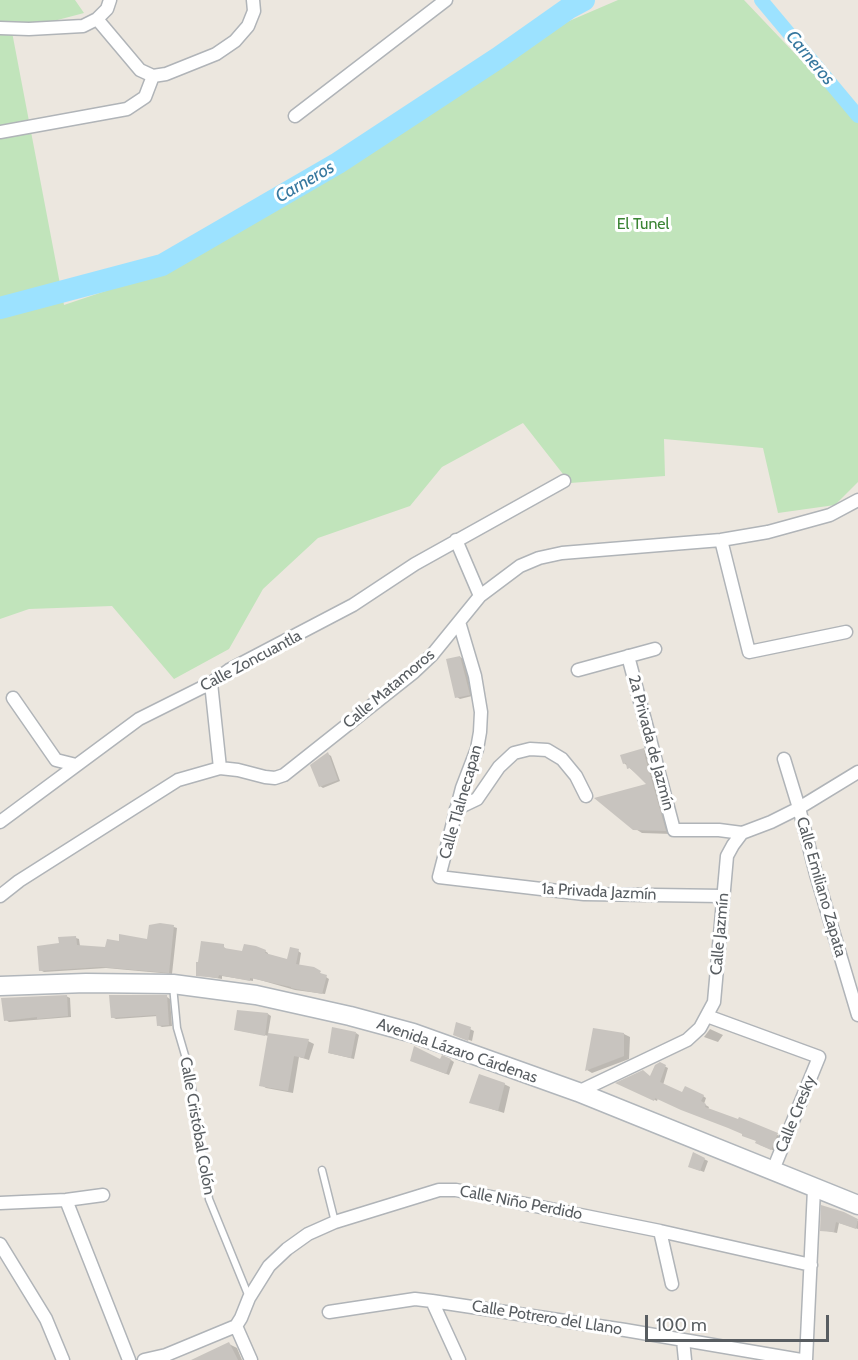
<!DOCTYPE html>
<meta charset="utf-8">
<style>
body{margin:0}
#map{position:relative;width:858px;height:1360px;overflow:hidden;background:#ece7df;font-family:Cabin,sans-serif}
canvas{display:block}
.scale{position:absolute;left:645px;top:1315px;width:184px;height:27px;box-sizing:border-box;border:3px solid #585d61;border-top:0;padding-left:8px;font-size:18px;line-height:21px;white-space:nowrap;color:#585d61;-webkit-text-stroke:4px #fff;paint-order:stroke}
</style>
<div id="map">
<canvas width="858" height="1360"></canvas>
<div class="scale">100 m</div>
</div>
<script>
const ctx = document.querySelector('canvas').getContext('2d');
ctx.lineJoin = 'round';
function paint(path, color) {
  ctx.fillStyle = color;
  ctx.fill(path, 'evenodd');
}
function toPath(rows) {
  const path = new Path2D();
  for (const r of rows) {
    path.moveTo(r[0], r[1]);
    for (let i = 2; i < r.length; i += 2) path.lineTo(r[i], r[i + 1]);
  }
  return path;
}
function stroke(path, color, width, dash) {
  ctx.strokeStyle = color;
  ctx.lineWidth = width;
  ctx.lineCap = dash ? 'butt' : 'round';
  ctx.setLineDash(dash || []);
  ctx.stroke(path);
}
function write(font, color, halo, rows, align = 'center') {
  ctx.font = font + ' Cabin,sans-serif';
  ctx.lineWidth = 6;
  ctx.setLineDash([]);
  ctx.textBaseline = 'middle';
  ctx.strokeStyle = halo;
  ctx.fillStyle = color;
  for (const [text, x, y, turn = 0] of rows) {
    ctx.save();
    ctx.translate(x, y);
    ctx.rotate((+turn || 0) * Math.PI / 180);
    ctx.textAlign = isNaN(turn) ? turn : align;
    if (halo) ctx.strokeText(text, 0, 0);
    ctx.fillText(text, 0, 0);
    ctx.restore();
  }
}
const green = toPath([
 [0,0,75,0,84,13,12,32,64,305,162,272,518,43,618,0,744,0,858,120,858,482,835,505,778,513,763,448,664,439,665,476,570,483,523,423,442,467,410,506,318,538,263,589,229,649,174,679,112,606,29,609,0,619]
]);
const shadow = toPath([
 [460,657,464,659,472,696,460,699,457,697],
 [644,750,651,754,672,834,642,833,634,828,649,785,624,763],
 [328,754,331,756,340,781,323,788,320,786],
 [150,926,174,927,177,928,172,974,106,968,44,972,40,970,60,945,76,938,79,939,80,946,106,948,120,943,149,940],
 [223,946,227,950,243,953,265,951,268,953,268,955,288,960,298,951,301,953,299,966,314,969,329,979,325,994,295,990,253,978,253,981,222,976,222,979,198,975],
 [66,996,70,998,71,1017,9,1022,6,1020],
 [167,997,170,999,172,1026,162,1027,158,1025,158,1016,116,1019,112,1017],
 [268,1014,271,1016,268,1034,308,1041,314,1044,309,1060,299,1057,293,1093,266,1088,261,1085,269,1036,236,1030],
 [470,1029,474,1031,472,1041,458,1036],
 [710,1029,723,1035,718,1042,704,1037],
 [356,1033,359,1035,354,1059,329,1053],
 [624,1034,630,1037,629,1059,592,1073,587,1070],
 [451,1060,454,1062,449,1075,415,1062],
 [660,1064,668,1068,663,1085,683,1094,703,1096,706,1098,704,1104,709,1107,708,1110,780,1136,775,1151,760,1145,757,1141,744,1134,658,1098,657,1101,619,1083,651,1078],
 [504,1084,510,1087,504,1113,470,1102],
 [694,1154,708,1161,704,1172,693,1168],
 [845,1214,858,1221,858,1229,839,1223,837,1233,822,1230],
 [229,1344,237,1348,242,1360,195,1360]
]);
const canal = toPath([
 [761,0,858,116]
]);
const river = toPath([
 [0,308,162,265,338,163,498,58,569,8,584,0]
]);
const building = toPath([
 [460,656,470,695,455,698,446,659],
 [644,748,645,757,666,831,633,830,594,798,646,784,630,768,627,769,626,763,623,764,620,755],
 [328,752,338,780,319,787,310,765],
 [160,923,174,925,169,973,101,967,39,971,37,946,59,943,58,937,76,936,77,945,105,947,107,939,119,941,119,934,147,939,149,925],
 [201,941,224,944,224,948,242,951,244,944,256,946,266,950,265,953,287,959,290,947,299,949,296,964,314,967,321,971,320,973,327,975,322,994,291,988,291,987,250,978,250,981,219,975,218,978,196,976,196,962,198,962],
 [67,995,68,1016,37,1019,37,1017,4,1021,1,998],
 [109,995,167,995,169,1025,157,1026,156,1015,111,1018],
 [237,1010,268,1013,265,1036,234,1030],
 [456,1022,471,1027,468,1041,453,1035],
 [332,1027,356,1032,351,1058,328,1053],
 [593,1028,624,1033,624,1056,585,1071],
 [268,1033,309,1039,304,1058,294,1056,288,1091,259,1086],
 [414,1046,440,1059,442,1055,451,1059,446,1074,410,1061],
 [660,1062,666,1065,660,1082,682,1092,685,1086,704,1095,701,1101,706,1104,705,1107,738,1119,739,1117,778,1133,771,1150,755,1143,756,1141,742,1136,742,1134,728,1128,681,1110,655,1098,654,1101,615,1083,643,1070,650,1076,655,1065],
 [479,1074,505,1083,498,1111,469,1103],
 [693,1152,705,1158,700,1171,688,1167],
 [821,1205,844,1212,858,1219,856,1229,836,1222,834,1232,820,1231],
 [229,1342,238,1360,191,1360]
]);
const lane = toPath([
 [173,986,177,1028,189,1069,209,1199,249,1297],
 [322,1170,335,1222]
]);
const street = toPath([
 [97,19,140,70,153,76,166,74,216,54,235,41,248,26,254,11,253,0],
 [0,28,29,29,83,26,97,19,107,9,110,0],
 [295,116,446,0],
 [0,132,127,109,145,97,153,76],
 [456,540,480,596],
 [721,540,749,652,846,632],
 [459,622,475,676,481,712,480,732,477,749,462,788,439,877,584,894,723,896],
 [628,656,674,830,719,830,742,833],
 [578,670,655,649],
 [211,683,220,768],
 [13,698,56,760,76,765],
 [784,759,799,808,816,874,858,1015],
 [456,809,477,799,499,767,514,753,530,749,547,750,562,759,576,776,586,796],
 [0,822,139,719,211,683,229,670,353,605,415,564,564,481],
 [0,896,19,881,178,780,220,768,238,770,265,777,275,778,284,775,414,672,432,655,480,596,520,566,539,558,562,553,721,540,768,532,830,515,858,500],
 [707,1016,819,1057,773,1170],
 [578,1092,687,1040,700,1028,714,1002,727,856,733,845,742,833,771,822,799,808,858,772],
 [66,1200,129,1360],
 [0,1203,66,1200,103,1195],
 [660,1231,672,1284],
 [0,1244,46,1319,63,1360],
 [432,1301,459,1360],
 [329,1312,415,1299,432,1301,625,1330,801,1360],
 [236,1326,251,1360],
 [683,1340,685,1360],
 [144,1360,166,1355,236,1326,241,1318,249,1298,269,1266,287,1249,308,1234,335,1222,439,1190,456,1190,660,1231,811,1265],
 [806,1360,814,1189]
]);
const secondary = toPath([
 [0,986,86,983,173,984,256,995,350,1016,413,1033,578,1092,858,1205]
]);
const parkNames = [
 ["El Tunel",643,224]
];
const streetNames = [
 ["Calle Zoncuantla",251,661,-28],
 ["Calle Matamoros",389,689,-40],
 ["2a Privada de Jazmín",651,743,75],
 ["Calle Tlalnecapan",461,802,-74],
 ["Calle Emiliano Zapata",821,887,74],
 ["1a Privada Jazmín",599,892,3],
 ["Calle Jazmín",720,934,-85],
 ["Avenida Lázaro Cárdenas",457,1051,19],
 ["Calle Cresky",796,1114,-68],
 ["Calle Cristóbal Colón",197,1126,80],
 ["Calle Niño Perdido",521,1203,11],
 ["Calle Potrero del Llano",547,1318,9]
];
const waterNames = [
 ["Carneros",810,58,50],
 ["Carneros",305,182,-30]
];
paint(green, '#c1e4bb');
paint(shadow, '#0003');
stroke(canal, '#9ce2ff', 14);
stroke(river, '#9ce2ff', 22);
paint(building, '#c8c4bf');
stroke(lane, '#b0b4b8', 9);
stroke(street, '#b0b4b8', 15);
stroke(secondary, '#b1b6bb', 21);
stroke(lane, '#fff', 6);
stroke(street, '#fff', 12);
stroke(secondary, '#fff', 18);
write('16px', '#3b8434', '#fff', parkNames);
write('16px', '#585d61', '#fff', streetNames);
write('italic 18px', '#36779e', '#fff', waterNames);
</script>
